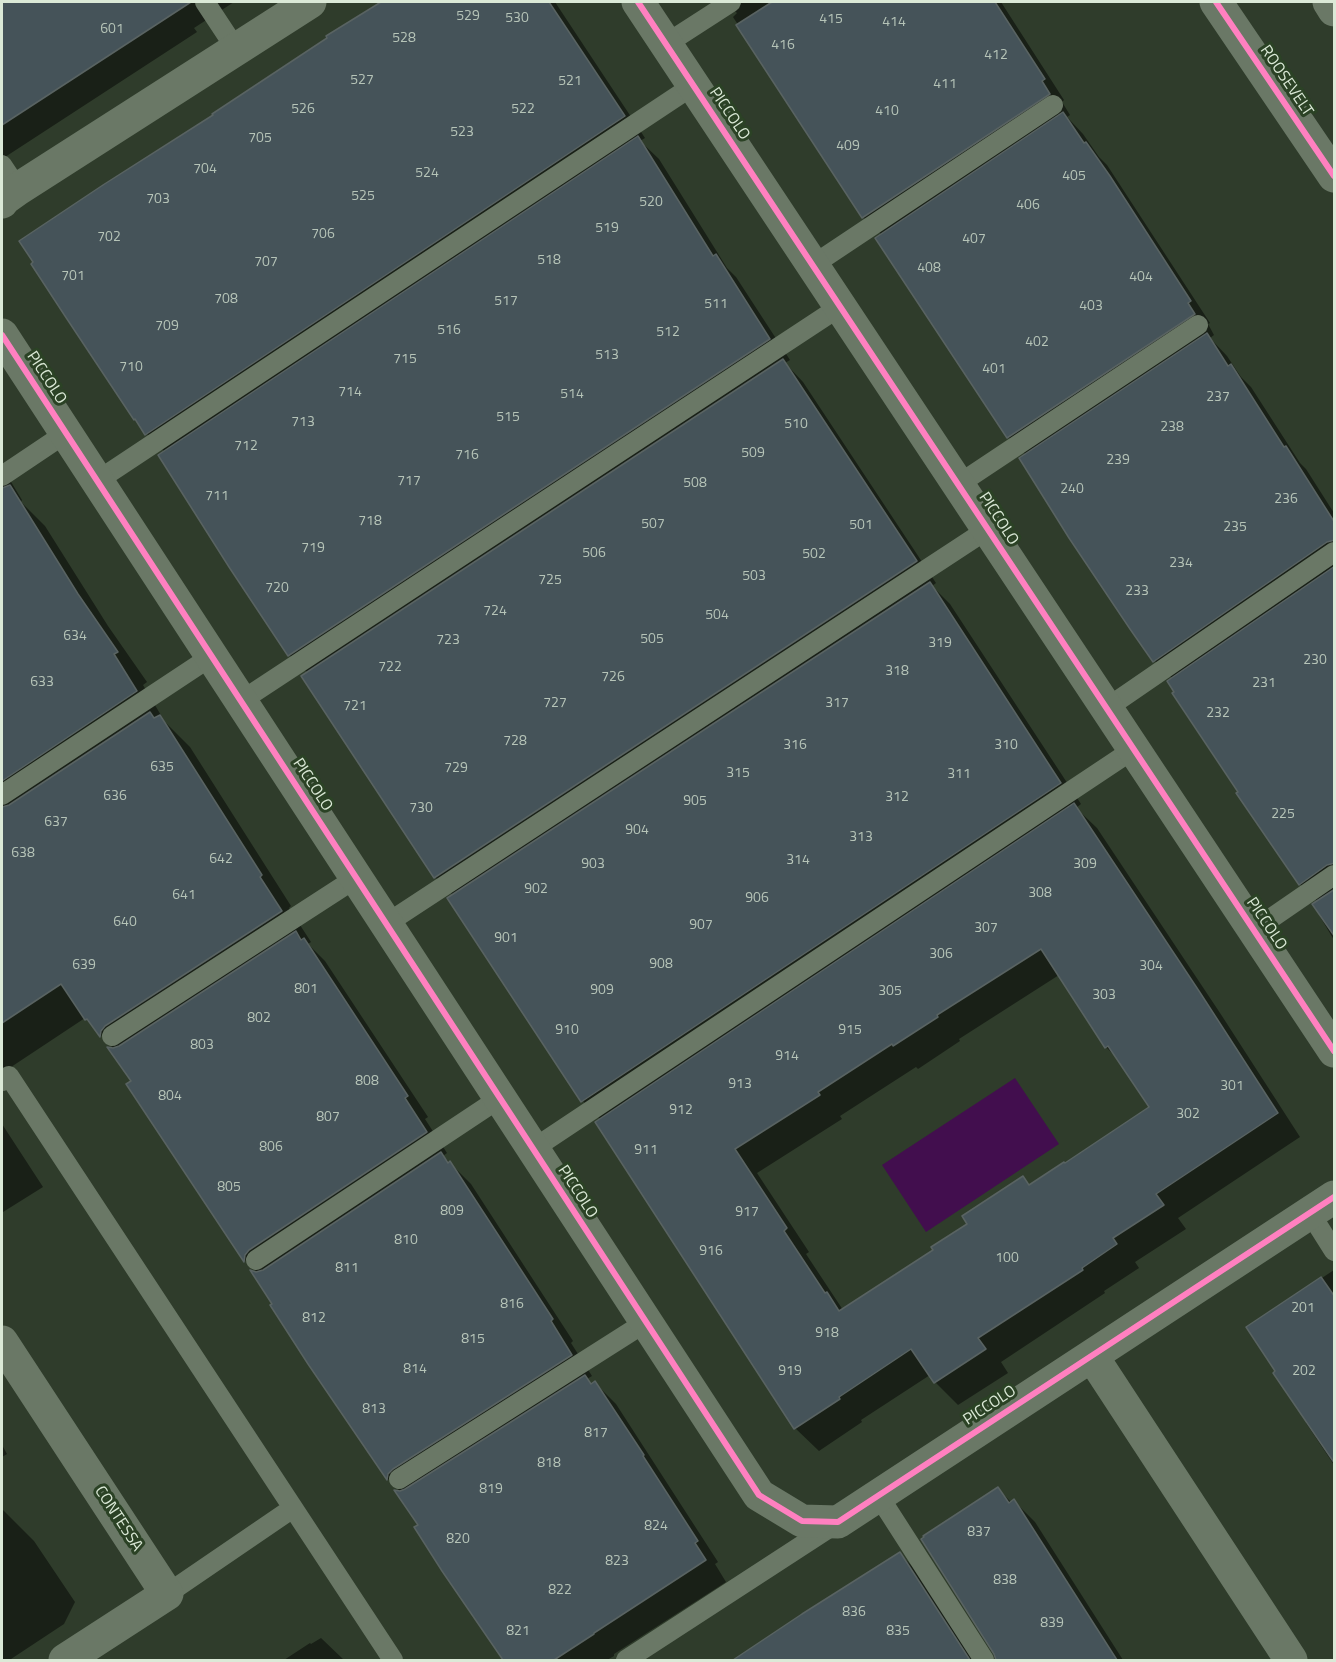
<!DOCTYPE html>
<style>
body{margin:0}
#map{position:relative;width:1336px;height:1662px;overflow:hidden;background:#2f3c2b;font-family:"Titillium Web",sans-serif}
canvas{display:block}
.frame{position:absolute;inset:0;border:3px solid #dbe9d7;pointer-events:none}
</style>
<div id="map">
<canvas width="1336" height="1662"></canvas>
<div class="frame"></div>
</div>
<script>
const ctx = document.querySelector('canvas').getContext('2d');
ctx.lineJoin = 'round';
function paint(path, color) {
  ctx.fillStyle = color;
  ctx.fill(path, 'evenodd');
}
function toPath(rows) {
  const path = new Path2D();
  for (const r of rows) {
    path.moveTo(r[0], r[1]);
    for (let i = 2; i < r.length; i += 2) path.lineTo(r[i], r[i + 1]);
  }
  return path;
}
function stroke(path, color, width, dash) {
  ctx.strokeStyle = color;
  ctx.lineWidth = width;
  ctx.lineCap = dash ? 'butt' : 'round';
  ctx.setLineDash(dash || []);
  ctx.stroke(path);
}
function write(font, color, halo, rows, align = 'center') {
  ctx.font = font + ' "Titillium Web",sans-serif';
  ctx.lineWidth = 6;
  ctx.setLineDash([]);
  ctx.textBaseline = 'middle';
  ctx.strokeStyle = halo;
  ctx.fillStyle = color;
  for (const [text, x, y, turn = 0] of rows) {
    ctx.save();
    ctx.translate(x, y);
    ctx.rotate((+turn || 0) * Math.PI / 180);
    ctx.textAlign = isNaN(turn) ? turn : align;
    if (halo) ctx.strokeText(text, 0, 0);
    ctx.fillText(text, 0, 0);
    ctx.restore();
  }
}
const water = toPath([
 [1015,1078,1059,1144,926,1232,882,1165]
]);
const shadow = toPath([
 [2,2,234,2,194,28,197,32,2,159],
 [384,2,555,2,645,138,640,141,659,159,727,268,736,277,790,360,785,363,803,382,936,583,932,586,950,604,1081,804,1076,808,1097,828,1222,1016,1300,1137,1178,1218,1186,1229,1135,1262,1139,1268,1104,1291,1105,1293,1001,1362,1008,1373,958,1405,935,1382,930,1375,861,1420,862,1422,819,1451,795,1428,601,1120,583,1101,449,899,454,896,435,877,308,673,289,655,165,452,147,434,215,115,329,38,328,37],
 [1059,975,1106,1047,1120,1061,1151,1108,1031,1186,1023,1178,936,1250,843,1310,806,1254,809,1252,757,1173,842,1119,840,1116,916,1067,918,1069,960,1041,959,1039],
 [726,2,1001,2,1064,100,1062,102,1070,115,1067,117,1083,134,1099,157,1107,165,1210,323,1208,324,1214,335,1210,338,1227,356,1241,377,1251,387,1300,463,1306,469,1334,513,1334,940,1319,915,1321,914,1318,902,1300,884,1240,792,1173,679,1155,661,1026,455,1008,437,882,235,863,217,733,17,737,13],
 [2,467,22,500,21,502,45,526,108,626,147,682,143,685,165,722,190,747,291,906,289,908,311,942,308,944,325,961,428,1117,425,1119,447,1153,443,1156,471,1184,573,1341,571,1343,592,1376,587,1379,592,1385,595,1383,616,1404,718,1562,715,1564,726,1582,614,1654,614,1656,607,1660,504,1660,443,1570,402,1493,388,1479,309,1364,259,1274,246,1261,128,1085,133,1081,115,1050,85,1018,2,1073],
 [2,1124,43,1187,3,1212,2,1211],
 [1334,1270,1334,1465,1306,1423,1308,1422,1278,1371,1248,1327],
 [2,1445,7,1454,2,1457],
 [998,1489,1012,1503,1014,1501,1035,1522,1123,1660,997,1660,995,1653],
 [2,1509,34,1541,75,1602,64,1624,11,1659,11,1660,2,1660],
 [900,1554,921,1575,976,1660,734,1660],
 [321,1638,344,1660,284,1660,310,1643,311,1644]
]);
const building = toPath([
 [2,2,191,2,2,125,2,2],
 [381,2,549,2,625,116,145,435,135,419,134,420,65,316,31,264,33,262,19,241,103,185,213,115,212,114,327,38,326,36,381,2],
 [772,2,995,2,1045,79,1042,81,1050,94,862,218,736,25,772,2],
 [1063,112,1084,143,1086,142,1110,176,1191,301,1188,303,1195,314,1007,438,875,238,1063,112],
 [638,136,713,256,716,254,770,339,288,656,229,567,158,455,638,136],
 [1207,333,1228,366,1231,364,1284,447,1286,446,1335,523,1335,540,1327,542,1153,662,1130,629,1069,538,1019,458,1207,333],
 [783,359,917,561,434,878,301,676,783,359],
 [10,485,78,594,118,652,114,654,137,691,2,781,2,488,10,485],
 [1335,566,1335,863,1327,865,1299,885,1236,793,1238,792,1172,693,1174,692,1167,681,1335,566],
 [930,582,1061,783,581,1102,447,898,930,582],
 [150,712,154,718,160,715,262,875,260,877,282,911,105,1026,101,1031,100,1037,87,1019,85,1020,61,984,2,1023,2,807,9,805,150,712],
 [1074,803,1199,991,1278,1113,1156,1194,1164,1205,1113,1238,1117,1244,1082,1268,1083,1270,978,1338,986,1349,934,1383,911,1349,839,1397,840,1399,794,1429,595,1122,1074,803],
 [1041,949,1105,1048,1108,1046,1149,1107,1065,1163,1064,1162,1029,1185,1023,1176,962,1216,967,1224,931,1247,933,1250,839,1311,827,1292,825,1293,784,1231,787,1228,735,1149,820,1095,818,1092,892,1044,893,1046,938,1017,937,1015,1041,949],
 [1335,889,1335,937,1312,904,1335,889],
 [296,931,301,940,304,938,408,1096,405,1098,427,1132,249,1250,245,1255,244,1262,126,1084,131,1081,107,1047,113,1048,119,1046,296,931],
 [441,1152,448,1163,450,1161,553,1319,551,1321,572,1355,393,1469,388,1474,387,1480,308,1364,270,1305,272,1304,250,1270,256,1272,263,1270,441,1152],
 [1321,1277,1335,1297,1335,1464,1273,1373,1275,1371,1246,1327,1321,1277],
 [585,1375,591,1384,595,1381,644,1455,643,1456,698,1541,695,1543,706,1560,594,1633,594,1634,554,1660,503,1660,442,1571,414,1527,418,1525,394,1490,400,1491,405,1489,585,1375],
 [998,1487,1009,1503,1014,1499,1117,1660,996,1660,994,1654,921,1539,924,1537,923,1536,998,1487],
 [900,1552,970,1660,733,1660,802,1614,900,1552]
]);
const service = toPath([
 [205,2,236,49],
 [666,44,731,2],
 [2,165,18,189],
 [813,265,1053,105],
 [2,476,66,433],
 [97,481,694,85],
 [959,484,1198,325],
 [241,701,841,306],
 [1107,708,1334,552],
 [2,795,212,656],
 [386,924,988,529],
 [1254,930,1334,875],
 [112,1036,356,878],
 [2,1081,9,1076,393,1660],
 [533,1149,1134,749],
 [1310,1213,1334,1251],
 [256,1260,500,1098],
 [399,1479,646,1322],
 [878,1495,984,1660],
 [167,1594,293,1508],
 [626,1660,835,1524]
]);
const minor = toPath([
 [638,2,1334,1051],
 [2,202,4,199,18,189,310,2],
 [2,335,759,1495,802,1521,838,1522,1334,1197],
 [2,1342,167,1594,65,1660],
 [1092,1356,1291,1660]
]);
const tertiary = toPath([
 [1216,2,1334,176],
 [1329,2,1334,10]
]);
const cycleway = toPath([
 [638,2,1334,1051],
 [1216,2,1334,176],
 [2,335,759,1495,802,1521,838,1522,1334,1197]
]);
const numberNames = [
 ["529",468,17],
 ["530",517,19],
 ["415",831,20],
 ["414",894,23],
 ["601",112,30],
 ["528",404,39],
 ["416",783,46],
 ["412",996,56],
 ["527",362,81],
 ["521",570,82],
 ["411",945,85],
 ["526",303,110],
 ["522",523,110],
 ["410",887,112],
 ["523",462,133],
 ["705",260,139],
 ["409",848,147],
 ["704",205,170],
 ["524",427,174],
 ["405",1074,177],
 ["525",363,197],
 ["703",158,200],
 ["520",651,203],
 ["406",1028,206],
 ["519",607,229],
 ["706",323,235],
 ["702",109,238],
 ["407",974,240],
 ["518",549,261],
 ["707",266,263],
 ["408",929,269],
 ["701",73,277],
 ["404",1141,278],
 ["708",226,300],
 ["517",506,302],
 ["511",716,305],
 ["403",1091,307],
 ["709",167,327],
 ["516",449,331],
 ["512",668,333],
 ["402",1037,343],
 ["513",607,356],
 ["715",405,360],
 ["710",131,368],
 ["401",994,370],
 ["714",350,393],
 ["514",572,395],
 ["237",1218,398],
 ["515",508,418],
 ["713",303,423],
 ["510",796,425],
 ["238",1172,428],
 ["712",246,447],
 ["509",753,454],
 ["716",467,456],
 ["239",1118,461],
 ["717",409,482],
 ["508",695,484],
 ["240",1072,490],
 ["711",217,497],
 ["236",1286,500],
 ["718",370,522],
 ["507",653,525],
 ["501",861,526],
 ["235",1235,528],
 ["719",313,549],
 ["506",594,554],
 ["502",814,555],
 ["234",1181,564],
 ["503",754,577],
 ["725",550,581],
 ["720",277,589],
 ["233",1137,592],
 ["724",495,612],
 ["504",717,616],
 ["634",75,637],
 ["505",652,640],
 ["723",448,641],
 ["319",940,644],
 ["230",1315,661],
 ["722",390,668],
 ["318",897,672],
 ["726",613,678],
 ["633",42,683],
 ["231",1264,684],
 ["727",555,704],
 ["317",837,704],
 ["721",355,707],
 ["232",1218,714],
 ["728",515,742],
 ["316",795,746],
 ["310",1006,746],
 ["635",162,768],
 ["729",456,769],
 ["315",738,774],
 ["311",959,775],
 ["636",115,797],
 ["312",897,798],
 ["905",695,802],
 ["730",421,809],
 ["225",1283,815],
 ["637",56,823],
 ["904",637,831],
 ["313",861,838],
 ["638",23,854],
 ["642",221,860],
 ["314",798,861],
 ["903",593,865],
 ["309",1085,865],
 ["902",536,890],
 ["308",1040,894],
 ["641",184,896],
 ["906",757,899],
 ["640",125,923],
 ["907",701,926],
 ["307",986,929],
 ["901",506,939],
 ["306",941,955],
 ["908",661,965],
 ["639",84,966],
 ["304",1151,967],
 ["801",306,990],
 ["909",602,991],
 ["305",890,992],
 ["303",1104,996],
 ["802",259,1019],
 ["910",567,1031],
 ["915",850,1031],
 ["803",202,1046],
 ["914",787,1057],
 ["808",367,1082],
 ["913",740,1085],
 ["301",1232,1087],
 ["804",170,1097],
 ["912",681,1111],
 ["302",1188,1115],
 ["807",328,1118],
 ["806",271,1148],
 ["911",646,1151],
 ["805",229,1188],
 ["809",452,1212],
 ["917",747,1213],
 ["810",406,1241],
 ["916",711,1252],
 ["100",1007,1259],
 ["811",347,1269],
 ["816",512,1305],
 ["201",1303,1309],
 ["812",314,1319],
 ["918",827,1334],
 ["815",473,1340],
 ["814",415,1370],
 ["919",790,1372],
 ["202",1304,1372],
 ["813",374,1410],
 ["817",596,1434],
 ["818",549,1464],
 ["819",491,1490],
 ["824",656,1527],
 ["837",979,1533],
 ["820",458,1540],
 ["823",617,1562],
 ["838",1005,1581],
 ["822",560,1591],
 ["836",854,1613],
 ["839",1052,1624],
 ["821",518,1632],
 ["835",898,1632]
];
const streetNames = [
 ["ROOSEVELT",1286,81,56],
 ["PICCOLO",729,114,56],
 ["PICCOLO",46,378,57],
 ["PICCOLO",998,519,57],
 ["PICCOLO",312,785,57],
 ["PICCOLO",1266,924,56],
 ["PICCOLO",577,1192,57],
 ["PICCOLO",990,1406,-33],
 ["CONTESSA",118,1519,57]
];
paint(water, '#420e4e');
paint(shadow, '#0007');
paint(building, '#455359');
stroke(building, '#596362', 1.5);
stroke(service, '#6a7866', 20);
stroke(minor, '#6a7866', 33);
stroke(tertiary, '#6a7866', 33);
stroke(cycleway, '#ff80c0', 6);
write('14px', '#b6c4b8', null, numberNames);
write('16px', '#dbe9d7', '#2b4225', streetNames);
</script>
